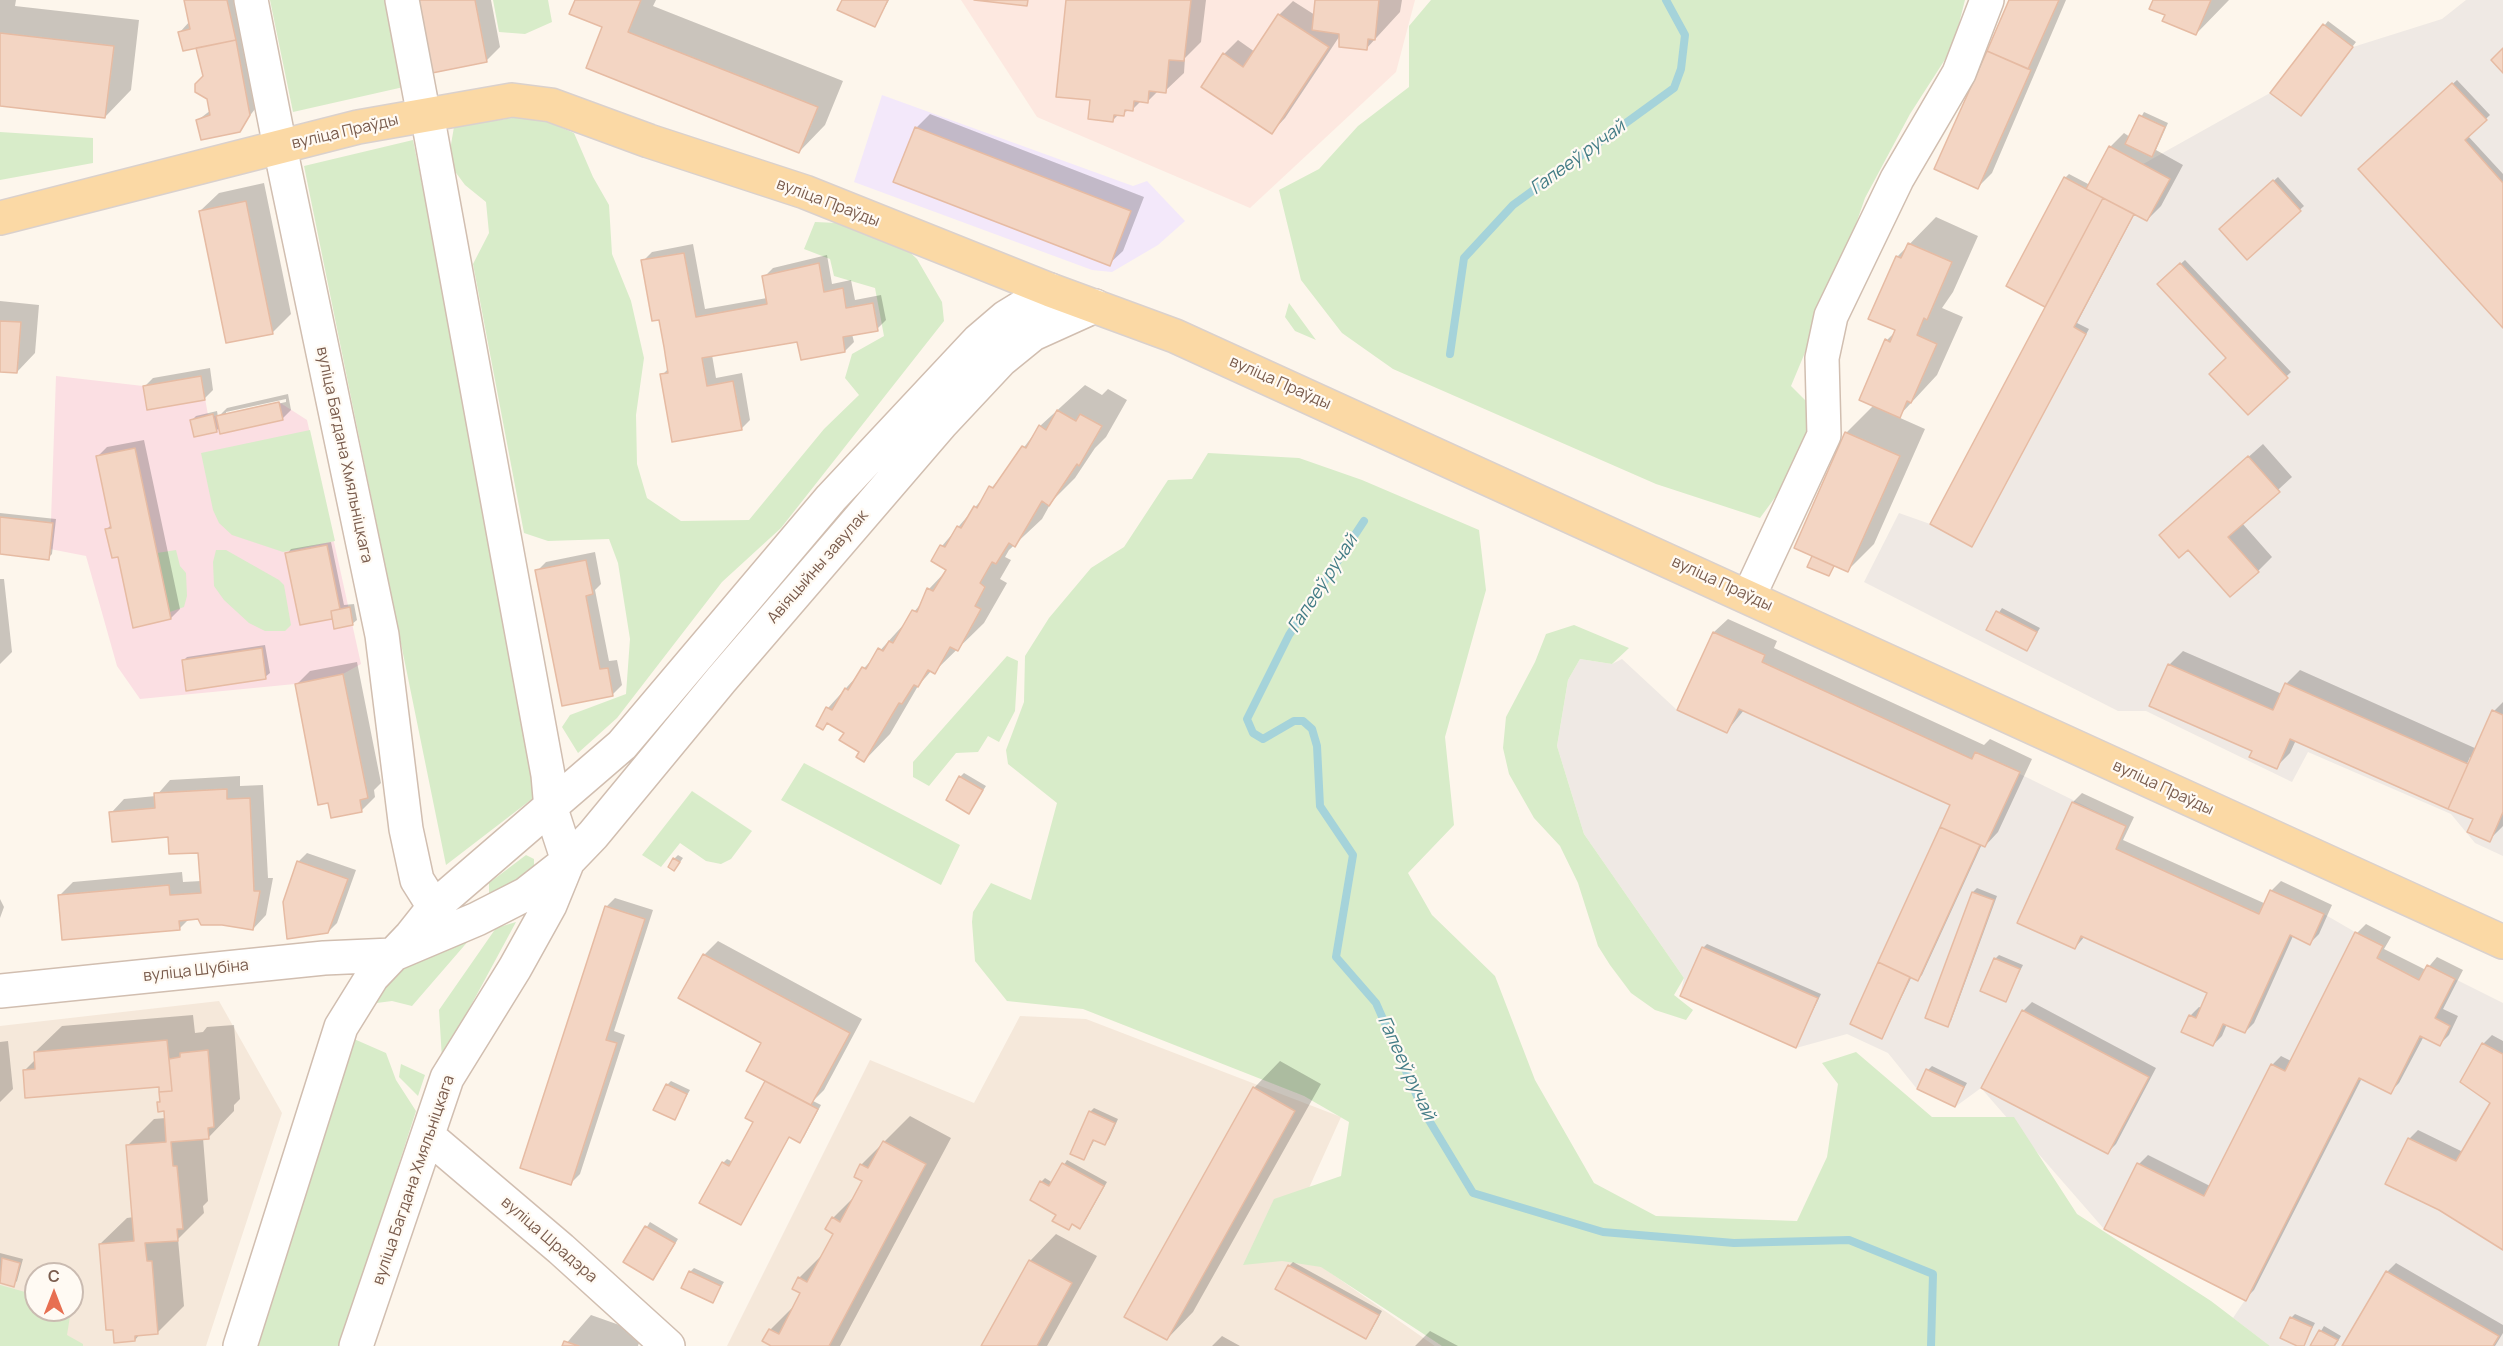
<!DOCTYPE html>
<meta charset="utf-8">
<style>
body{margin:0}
#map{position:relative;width:2503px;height:1346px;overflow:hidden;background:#fdf6ec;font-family:Manrope,sans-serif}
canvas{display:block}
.north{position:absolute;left:24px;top:1262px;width:60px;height:60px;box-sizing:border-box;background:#fffaf3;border:2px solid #cabbb1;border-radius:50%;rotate:0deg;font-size:16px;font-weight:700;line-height:24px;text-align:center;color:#7a5c4d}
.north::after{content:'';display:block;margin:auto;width:21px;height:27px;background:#e76f51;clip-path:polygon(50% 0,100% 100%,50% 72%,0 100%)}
</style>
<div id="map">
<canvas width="2503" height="1346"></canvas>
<div class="north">С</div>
</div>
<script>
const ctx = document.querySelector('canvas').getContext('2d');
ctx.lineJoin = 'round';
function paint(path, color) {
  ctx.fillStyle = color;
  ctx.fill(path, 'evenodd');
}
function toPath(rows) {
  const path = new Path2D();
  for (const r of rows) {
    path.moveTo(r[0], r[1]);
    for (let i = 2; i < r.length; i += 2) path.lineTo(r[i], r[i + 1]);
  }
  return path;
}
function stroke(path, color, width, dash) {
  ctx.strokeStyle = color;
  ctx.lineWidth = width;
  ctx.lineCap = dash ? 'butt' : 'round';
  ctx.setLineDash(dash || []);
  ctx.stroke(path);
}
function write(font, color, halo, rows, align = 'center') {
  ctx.font = font + ' Manrope,sans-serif';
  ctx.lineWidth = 4.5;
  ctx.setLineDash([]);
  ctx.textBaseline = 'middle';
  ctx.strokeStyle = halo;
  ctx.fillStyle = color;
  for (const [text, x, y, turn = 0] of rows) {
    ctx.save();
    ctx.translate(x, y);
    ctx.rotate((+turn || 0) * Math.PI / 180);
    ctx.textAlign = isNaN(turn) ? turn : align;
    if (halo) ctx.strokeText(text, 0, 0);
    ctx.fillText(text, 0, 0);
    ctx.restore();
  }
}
const residential = toPath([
 [219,1001,282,1113,206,1346,0,1346,0,1026],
 [36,1274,72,1274,72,1310,36,1310],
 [1020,1016,1086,1019,1341,1117,1285,1241,1435,1346,727,1346,870,1060,974,1103]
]);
const commercial = toPath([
 [961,0,1415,0,1396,72,1250,208,1037,117]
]);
const industrial = toPath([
 [2466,0,2503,0,2503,856,2475,843,2451,814,2308,752,2292,782,2146,711,2118,711,1864,582,1899,513,1930,524,2045,307,2064,177,2086,189,2109,146,2143,164,2270,93,2301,116,2353,47,2442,19],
 [1713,632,1765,655,1762,663,1971,758,1975,752,2126,826,2116,849,2259,914,2270,890,2324,914,2355,932,2377,958,2419,980,2427,965,2503,1003,2503,1346,2270,1346,2233,1318,2245,1300,2104,1229,1981,1088,1955,1107,1917,1089,1888,1053,1847,1034,1796,1048,1680,996,1684,978,1584,834,1557,746,1568,680,1580,659,1612,664,1622,659,1677,710]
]);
const education = toPath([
 [882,95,1133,186,1147,181,1185,221,1158,245,1112,272,1092,270,854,182]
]);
const medical = toPath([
 [56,376,143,386,201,376,208,415,216,416,279,402,307,420,361,664,343,674,295,684,140,699,117,666,86,556,50,549]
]);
const green = toPath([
 [270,0,391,0,408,86,293,112],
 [493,0,548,0,552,22,525,34,499,32],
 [1431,0,1965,0,1953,47,1910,114,1865,198,1842,264,1791,386,1821,416,1782,488,1760,518,1656,484,1393,369,1342,333,1301,280,1279,190,1319,169,1358,126,1409,87,1409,26],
 [532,115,574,133,593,177,609,205,612,254,631,301,644,358,636,415,637,464,647,498,681,521,749,520,824,429,859,395,845,378,852,354,884,336,875,288,834,276,830,259,804,249,815,222,838,223,898,241,917,259,942,302,944,321,781,528,722,582,617,718,578,753,562,727,570,715,626,694,630,639,618,563,609,539,548,541,524,533,473,264,489,233,486,202,465,185,448,162,454,127],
 [0,132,93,138,93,163,0,180],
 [413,140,545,789,446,865,304,166],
 [1289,303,1316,340,1295,331,1285,317],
 [310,430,335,541,283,552,232,535,219,523,213,510,201,453],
 [1208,453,1299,458,1362,480,1479,530,1486,590,1445,737,1454,825,1408,873,1432,915,1495,976,1535,1080,1594,1183,1656,1216,1797,1221,1827,1157,1838,1084,1822,1063,1856,1052,1932,1117,2014,1117,2077,1214,2211,1301,2270,1346,1442,1346,1321,1267,1282,1261,1243,1265,1274,1199,1341,1176,1349,1122,1304,1096,1083,1009,1007,1001,975,961,972,922,973,912,991,883,1031,900,1057,803,1008,764,1006,750,1024,702,1025,656,1049,618,1091,568,1124,547,1168,480,1192,479],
 [176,550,180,566,186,573,187,596,184,607,170,612,157,553],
 [216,550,226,550,279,580,284,585,291,625,285,631,265,631,249,623,224,600,214,586,213,562],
 [1574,625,1629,648,1612,664,1580,659,1568,680,1557,746,1584,834,1684,978,1674,995,1693,1010,1686,1020,1655,1010,1631,993,1610,965,1598,946,1578,883,1560,846,1534,818,1509,774,1503,748,1506,717,1535,662,1546,634],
 [1007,656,1018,661,1015,711,999,742,988,736,978,752,956,753,929,786,913,777,913,762],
 [804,763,960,845,941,885,781,800],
 [692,791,752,831,731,859,721,864,706,861,680,843,661,867,642,855],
 [526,855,534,859,534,869,489,897,489,883],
 [516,922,442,1059,439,1010,496,928],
 [470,939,412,1006,392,1001,369,1004,397,968],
 [354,1039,386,1053,396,1080,416,1111,340,1346,252,1346],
 [401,1064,425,1075,418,1096,399,1077],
 [0,1285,36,1295,36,1310,71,1310,67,1335,83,1344,83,1346,0,1346]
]);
const shadow = toPath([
 [0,0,16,0,15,6,139,20,131,90,105,117,0,105],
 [186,0,243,0,258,105,239,130,198,120,211,110,198,49,180,32,190,21],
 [419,0,491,0,500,47,486,61],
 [577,0,656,0,653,6,843,81,825,125,799,152,604,26],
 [844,0,889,0,875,25],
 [1067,0,1206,0,1201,42,1185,58,1184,73,1165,91,1159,90,1148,101,1141,101,1133,109,1119,114,1113,120,1092,99],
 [1316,0,1402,0,1400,12,1366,49,1341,34,1285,118,1272,132,1224,54,1238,40,1255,52,1279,15,1293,1,1315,15],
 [2011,0,2066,0,1992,173,1978,187],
 [2154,0,2229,0,2196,34],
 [2328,21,2356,42,2304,110,2272,92],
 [2457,80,2490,115,2468,136,2503,174,2503,326,2360,169],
 [2144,112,2168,123,2156,150,2183,165,2161,206,2147,220,2135,213,2077,323,2089,329,1971,545,2047,306,2008,285,2065,178,2069,174,2090,185,2110,147,2124,133,2130,137],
 [930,114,1144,197,1123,251,1109,264,916,128],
 [2278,177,2304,206,2247,258,2221,229],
 [264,183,291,314,273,332,200,211,219,193],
 [1936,217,1978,236,1953,292,1942,308,1963,317,1937,375,1898,417,1925,429,1874,544,1848,570,1835,565,1829,575,1809,566,1814,555,1796,547,1846,433,1874,405,1887,340,1897,330,1897,257],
 [693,244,705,309,767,298,764,277,773,268,827,255,832,284,851,280,855,300,881,295,886,320,877,329,852,334,854,342,845,351,798,340,712,355,716,378,742,373,750,420,741,429,662,375,669,368,660,318,643,261,652,252],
 [2185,260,2291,372,2248,413,2228,357,2159,284],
 [0,301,39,305,35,353,17,372,0,361],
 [210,368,213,390,204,399,144,387,153,378],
 [1085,385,1102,395,1108,389,1127,400,1106,437,1095,448,1075,478,1052,501,1042,519,1009,550,1005,557,1011,560,1000,579,1007,583,984,623,934,672,932,670,918,686,890,734,864,761,861,751,846,732,829,722,822,728,828,708,905,623,923,601,929,589,948,569,942,546,1007,470,1040,426],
 [288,394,291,410,282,419,220,427,216,431,192,420,196,416,217,411,218,417,227,408],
 [286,399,286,402,226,415,226,412],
 [144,440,180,609,171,618,119,555,107,529,112,524,98,456,107,447],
 [2263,444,2292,477,2242,523,2272,557,2258,571,2188,547,2161,535],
 [0,513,56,519,52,554,48,558,0,553],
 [331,542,344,605,354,604,357,620,352,624,334,617,301,624,287,554,291,549],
 [595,552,601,584,595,590,609,661,617,660,622,685,613,694,537,571,546,562],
 [0,579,4,579,12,652,0,664],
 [2002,608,2040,628,2027,649,1988,629],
 [1728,619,1777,641,1774,648,1984,745,1990,739,2032,759,1998,832,1985,846,1982,844,1922,975,1918,979,1912,976,1882,1037,1852,1023,1952,805,1744,710,1727,731,1679,709,1714,632],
 [265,645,270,673,265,677,183,661,187,657],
 [2183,651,2282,694,2286,684,2300,670,2477,749,2494,711,2503,702,2503,826,2489,840,2475,819,2296,740,2290,753,2276,767,2254,750,2151,705,2169,665],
 [2470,757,2472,758,2457,793,2454,793],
 [357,662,381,783,374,790,375,797,361,811,296,685,310,671],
 [964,773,986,786,969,812,960,777],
 [240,776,240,786,263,785,268,878,273,878,266,915,253,929,199,918,189,919,179,929,60,895,73,882,182,872,183,882,201,881,199,851,170,836,111,813,124,799,156,796,170,780],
 [2082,793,2134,817,2123,840,2266,904,2272,890,2281,881,2332,905,2319,934,2310,943,2293,936,2254,1023,2245,1032,2227,1024,2222,1036,2213,1045,2190,1016,2199,1007,2202,1008,2209,992,2085,936,2075,948,2019,922,2073,802],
 [307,853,356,870,337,923,328,932,298,862],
 [678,855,683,858,678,865,674,859],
 [1977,888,1997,896,1951,1021,1947,1025,1973,892],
 [615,898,653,910,614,1031,625,1035,580,1174,571,1183,606,907],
 [0,899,4,907,0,918],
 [2366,924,2391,937,2384,949,2426,970,2437,957,2463,970,2443,1009,2458,1016,2449,1035,2440,1044,2424,1036,2399,1083,2390,1092,2362,1078,2254,1290,2245,1299,2106,1228,2139,1164,2148,1155,2210,1186,2272,1065,2281,1056,2291,1061,2357,933],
 [718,941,862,1019,824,1090,813,1101,821,1105,804,1137,800,1141,790,1136,740,1223,723,1163,727,1159,733,1162,755,1122,747,1117,767,1080,763,1042,680,998,704,955],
 [1707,944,1821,994,1796,1046,1703,948],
 [1999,955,2023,965,2005,1000,1995,959],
 [2032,1002,2156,1068,2116,1144,2107,1153,2023,1011],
 [193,1015,195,1033,203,1032,207,1027,234,1025,240,1099,234,1105,234,1111,208,1138,203,1138,208,1201,203,1206,204,1213,178,1239,184,1306,157,1333,140,1334,135,1340,100,1244,127,1218,134,1217,128,1145,154,1119,166,1118,160,1085,24,1071,36,1059,35,1052,62,1026],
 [2492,1035,2503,1041,2503,1249,2409,1139,2418,1130,2463,1152,2492,1102,2483,1044],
 [8,1041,13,1089,0,1102,0,1042],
 [1280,1061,1321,1084,1193,1312,1167,1339,1254,1088],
 [1932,1066,1967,1083,1955,1105,1928,1070],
 [671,1081,690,1090,674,1118,667,1085],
 [1094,1108,1118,1119,1109,1139,1104,1144,1095,1139,1084,1159,1090,1112],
 [910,1116,951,1138,840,1346,774,1346,770,1330,797,1303,802,1293,799,1278,824,1253,835,1233,833,1218,855,1196,864,1180,861,1165],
 [1067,1160,1107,1182,1084,1223,1080,1227,1073,1223,1069,1228,1058,1214,1041,1182,1045,1178,1053,1183],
 [650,1222,678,1239,657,1274,625,1262],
 [1056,1234,1097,1256,1047,1346,983,1346,1030,1261],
 [0,1253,23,1259,17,1281,13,1285,0,1281],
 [1293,1262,1382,1311,1370,1333,1365,1337,1289,1266],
 [2396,1263,2503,1325,2503,1333,2495,1346,2343,1346,2387,1272],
 [694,1268,724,1282,712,1301,690,1272],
 [2295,1314,2315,1323,2303,1346,2300,1346,2291,1318],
 [591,1315,642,1333,638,1346,564,1346],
 [2324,1326,2341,1336,2335,1346,2312,1346],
 [1430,1331,1458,1346,1415,1346],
 [1222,1336,1240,1346,1212,1346]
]);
const stream = toPath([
 [1450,354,1464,258,1513,205,1674,88,1681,69,1685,35,1666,0],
 [1364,521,1289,635,1247,719,1253,733,1263,739,1294,721,1303,721,1312,729,1317,746,1320,806,1353,855,1336,957,1376,1003,1424,1112,1473,1193,1603,1232,1734,1243,1849,1240,1933,1274,1931,1346]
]);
const building = toPath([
 [184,0,227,0,236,40,183,51,178,32,190,29,184,0],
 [417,0,475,0,487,62,432,73,417,0],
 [575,0,641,0,628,32,818,107,799,153,586,68,602,27,569,14,575,0],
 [842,0,888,0,875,27,837,10,842,0],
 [974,0,1028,0,1027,6,974,0],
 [1066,0,1191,0,1184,61,1169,60,1166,93,1149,91,1148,103,1134,101,1133,111,1125,110,1124,116,1114,115,1113,122,1088,119,1090,100,1056,97,1066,0],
 [1315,0,1379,0,1375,40,1368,39,1367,50,1339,47,1339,34,1312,30,1315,0],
 [2009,0,2059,0,2028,69,1987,51,2009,0],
 [2153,0,2211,0,2196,35,2162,21,2165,15,2149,9,2153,0],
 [1278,14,1329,47,1272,134,1201,87,1223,53,1243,67,1278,14],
 [2323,24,2353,47,2301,116,2270,93,2323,24],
 [0,33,114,46,105,118,0,106,0,33],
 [236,40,250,115,240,132,201,140,196,120,210,115,207,99,195,92,195,84,203,76,196,48,236,40],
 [2503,48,2503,73,2491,60,2503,48],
 [1987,51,2031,70,1978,189,1934,169,1987,51],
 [2452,83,2487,120,2465,140,2503,183,2503,328,2358,169,2452,83],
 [2139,115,2165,127,2152,157,2125,144,2139,115],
 [915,127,1131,211,1110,266,893,182,915,127],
 [2109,146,2170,179,2147,221,2086,189,2109,146],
 [2064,177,2103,198,2045,307,2006,286,2064,177],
 [2273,180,2301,211,2247,260,2219,229,2273,180],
 [2103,198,2134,214,2074,327,2086,334,1972,547,1930,524,2103,198],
 [246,201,273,334,226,343,199,211,246,201],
 [1908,243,1952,262,1927,320,1924,318,1917,335,1937,344,1911,403,1907,401,1900,418,1859,400,1885,339,1890,342,1895,330,1868,319,1896,256,1901,258,1908,243],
 [684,253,696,317,767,304,762,276,819,263,824,292,843,288,846,308,873,303,878,331,843,337,845,352,801,360,797,342,702,358,707,386,733,381,742,430,672,442,660,374,668,373,664,347,659,320,652,321,641,260,684,253],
 [2180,263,2288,378,2248,415,2209,374,2226,358,2157,284,2180,263],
 [0,321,21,322,17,373,0,372,0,321],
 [201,376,205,400,147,410,143,386,201,376],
 [279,402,283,420,220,434,216,416,279,402],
 [1057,410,1076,421,1080,414,1102,426,1079,466,1077,464,1049,506,1042,501,1015,547,1009,543,996,564,992,562,980,583,985,587,975,606,981,609,958,651,950,647,935,674,928,670,918,687,914,685,902,704,899,703,864,762,856,757,859,752,839,740,844,733,827,723,823,730,816,726,826,707,832,710,845,688,848,690,862,667,866,669,878,648,883,651,889,641,893,643,912,610,917,612,927,588,933,591,946,570,931,561,940,545,945,547,957,526,961,528,974,506,977,508,989,486,993,488,1022,446,1026,448,1039,425,1046,430,1057,410],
 [213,414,217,432,194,437,190,420,213,414],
 [1845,432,1900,456,1848,572,1794,548,1845,432],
 [135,448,171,619,133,628,118,557,112,558,105,529,111,528,96,456,135,448],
 [2248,456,2280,492,2228,537,2259,572,2230,597,2188,550,2179,558,2159,535,2248,456],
 [0,517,53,523,49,560,0,554,0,517],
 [327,545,340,609,331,611,332,619,300,625,285,553,327,545],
 [1812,556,1834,566,1829,576,1807,567,1812,556],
 [586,560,593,594,586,596,600,669,608,668,613,696,562,706,535,570,586,560],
 [350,607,353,625,334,629,331,611,350,607],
 [1996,611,2037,632,2027,651,1986,630,1996,611],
 [1713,632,1765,655,1762,662,1972,759,1975,752,2020,772,1985,847,1940,827,1950,805,1739,709,1727,733,1677,710,1713,632],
 [262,648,266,679,186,691,182,660,262,648],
 [2168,664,2273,710,2285,683,2468,764,2448,809,2290,739,2277,769,2249,757,2252,751,2149,706,2168,664],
 [343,674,368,798,360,800,362,812,331,818,328,803,318,805,295,684,343,674],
 [2492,710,2503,715,2503,812,2490,842,2467,832,2473,819,2448,809,2492,710],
 [959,776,983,790,969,814,946,800,959,776],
 [227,789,227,799,250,798,254,891,260,891,253,930,222,925,201,925,198,919,179,921,180,930,62,940,58,895,169,885,170,895,201,893,198,853,169,854,168,837,112,842,109,812,155,808,154,793,227,789],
 [2072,802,2126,826,2116,849,2259,914,2270,890,2324,914,2310,945,2290,935,2245,1033,2223,1024,2213,1046,2181,1032,2189,1015,2196,1018,2207,993,2081,936,2075,949,2017,923,2072,802],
 [1940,827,1980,845,1918,981,1878,962,1940,827],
 [673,858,680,862,674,871,668,867,673,858],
 [297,861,348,879,328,933,287,939,283,902,297,861],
 [1972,892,1994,900,1948,1027,1925,1018,1972,892],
 [605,906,645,919,606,1040,617,1043,571,1185,520,1168,605,906],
 [2355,932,2383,946,2377,958,2419,980,2427,965,2455,979,2435,1018,2450,1026,2440,1046,2420,1036,2391,1094,2359,1078,2246,1301,2104,1229,2137,1163,2204,1196,2271,1064,2285,1071,2355,932],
 [1702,947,1818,998,1796,1048,1680,996,1702,947],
 [703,954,850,1033,811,1105,746,1071,761,1043,678,998,703,954],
 [1994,958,2020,969,2006,1002,1980,991,1994,958],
 [1878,962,1910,977,1882,1039,1850,1024,1878,962],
 [2022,1010,2149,1077,2108,1154,1981,1088,2022,1010],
 [167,1040,172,1091,159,1092,159,1087,25,1098,23,1070,35,1069,34,1052,167,1040],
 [2482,1043,2503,1054,2503,1250,2439,1210,2385,1184,2408,1138,2456,1161,2490,1103,2460,1082,2482,1043],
 [208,1050,214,1127,208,1128,209,1139,171,1142,173,1166,177,1166,183,1229,177,1229,178,1241,145,1243,147,1261,152,1261,158,1334,135,1336,135,1341,114,1343,113,1330,106,1330,99,1244,134,1241,126,1145,166,1142,164,1111,158,1112,157,1102,160,1102,159,1092,172,1091,169,1059,180,1057,180,1053,208,1050],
 [1926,1069,1964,1087,1955,1107,1917,1089,1926,1069],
 [765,1081,818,1109,800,1143,789,1137,741,1225,699,1203,722,1162,729,1166,753,1122,745,1118,765,1081],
 [666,1084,687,1094,675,1120,653,1110,666,1084],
 [1253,1087,1295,1111,1167,1340,1124,1317,1253,1087],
 [1089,1111,1115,1123,1105,1145,1093,1140,1084,1160,1070,1154,1089,1111],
 [883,1141,926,1164,829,1346,771,1346,762,1341,769,1329,779,1334,800,1293,792,1289,798,1277,807,1282,833,1234,825,1229,832,1217,840,1222,862,1181,854,1177,857,1170,860,1164,868,1168,883,1141],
 [1062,1163,1104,1186,1080,1229,1072,1224,1069,1230,1052,1221,1056,1215,1030,1200,1040,1181,1049,1186,1062,1163],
 [645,1226,675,1243,653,1280,623,1262,645,1226],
 [2,1258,20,1263,14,1287,0,1283,2,1258],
 [1029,1260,1072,1283,1037,1346,981,1346,1029,1260],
 [1288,1265,1379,1315,1366,1339,1275,1289,1288,1265],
 [689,1271,721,1286,713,1303,681,1288,689,1271],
 [2386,1271,2499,1336,2493,1346,2342,1346,2386,1271],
 [2290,1317,2312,1327,2304,1346,2297,1346,2280,1338,2290,1317],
 [2319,1330,2338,1340,2334,1346,2310,1346,2319,1330],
 [564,1341,579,1346,562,1346,564,1341]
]);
const minor = toPath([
 [251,0,280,147,382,635,406,829,417,880,434,907],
 [1749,596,1824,435,1822,358,1831,316,1897,179,1959,73,1987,0],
 [0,991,324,958,392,955,477,919,526,894,568,861,593,835,721,680,941,424,1001,360,1033,334,1095,306],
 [428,1136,561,1249,668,1346],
 [240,1346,341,1027,372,977,411,936,434,907,622,745,831,498,978,341,1006,317,1050,290],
 [356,1346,447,1078,515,968,550,905,568,861,551,809,548,775,511,574,427,114,422,106,402,0]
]);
const major = toPath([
 [0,218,358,127,512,100,551,105,649,141,805,192,1050,290,1175,336,2503,942]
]);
const streetNames = [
 ["вуліца Праўды",345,132,-13],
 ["вуліца Праўды",828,203,21],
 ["вуліца Праўды",1280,383,24],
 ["вуліца Багдана Хмяльніцкага",344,455,78],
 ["Авіяцыйны завулак",818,567,-49],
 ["вуліца Праўды",1722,584,25],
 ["вуліца Праўды",2163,788,25],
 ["вуліца Шубіна",196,971,-6],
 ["вуліца Багдана Хмяльніцкага",414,1180,-71],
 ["вуліца Шрадэра",549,1240,41]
];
const waterNames = [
 ["Гапееў ручай",1578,158,-36],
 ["Гапееў ручай",1323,584,-57],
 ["Гапееў ручай",1406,1068,65]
];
paint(residential, '#f5e8da');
paint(commercial, '#fde8e0');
paint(industrial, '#efe9e4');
paint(education, '#f3e8fa');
paint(medical, '#fbdfe3');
paint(green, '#d8ecc9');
paint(shadow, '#0003');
stroke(stream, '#a5d3da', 8);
paint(building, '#f3d5c3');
stroke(building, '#e6bba3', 1.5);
stroke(minor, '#d1beb0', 36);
stroke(major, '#dad1cd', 36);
stroke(minor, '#fff', 33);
stroke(major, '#fbd9a5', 33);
write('16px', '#7a5c4d', '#fffaf3', streetNames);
write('italic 18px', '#437c86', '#fffaf3', waterNames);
</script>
